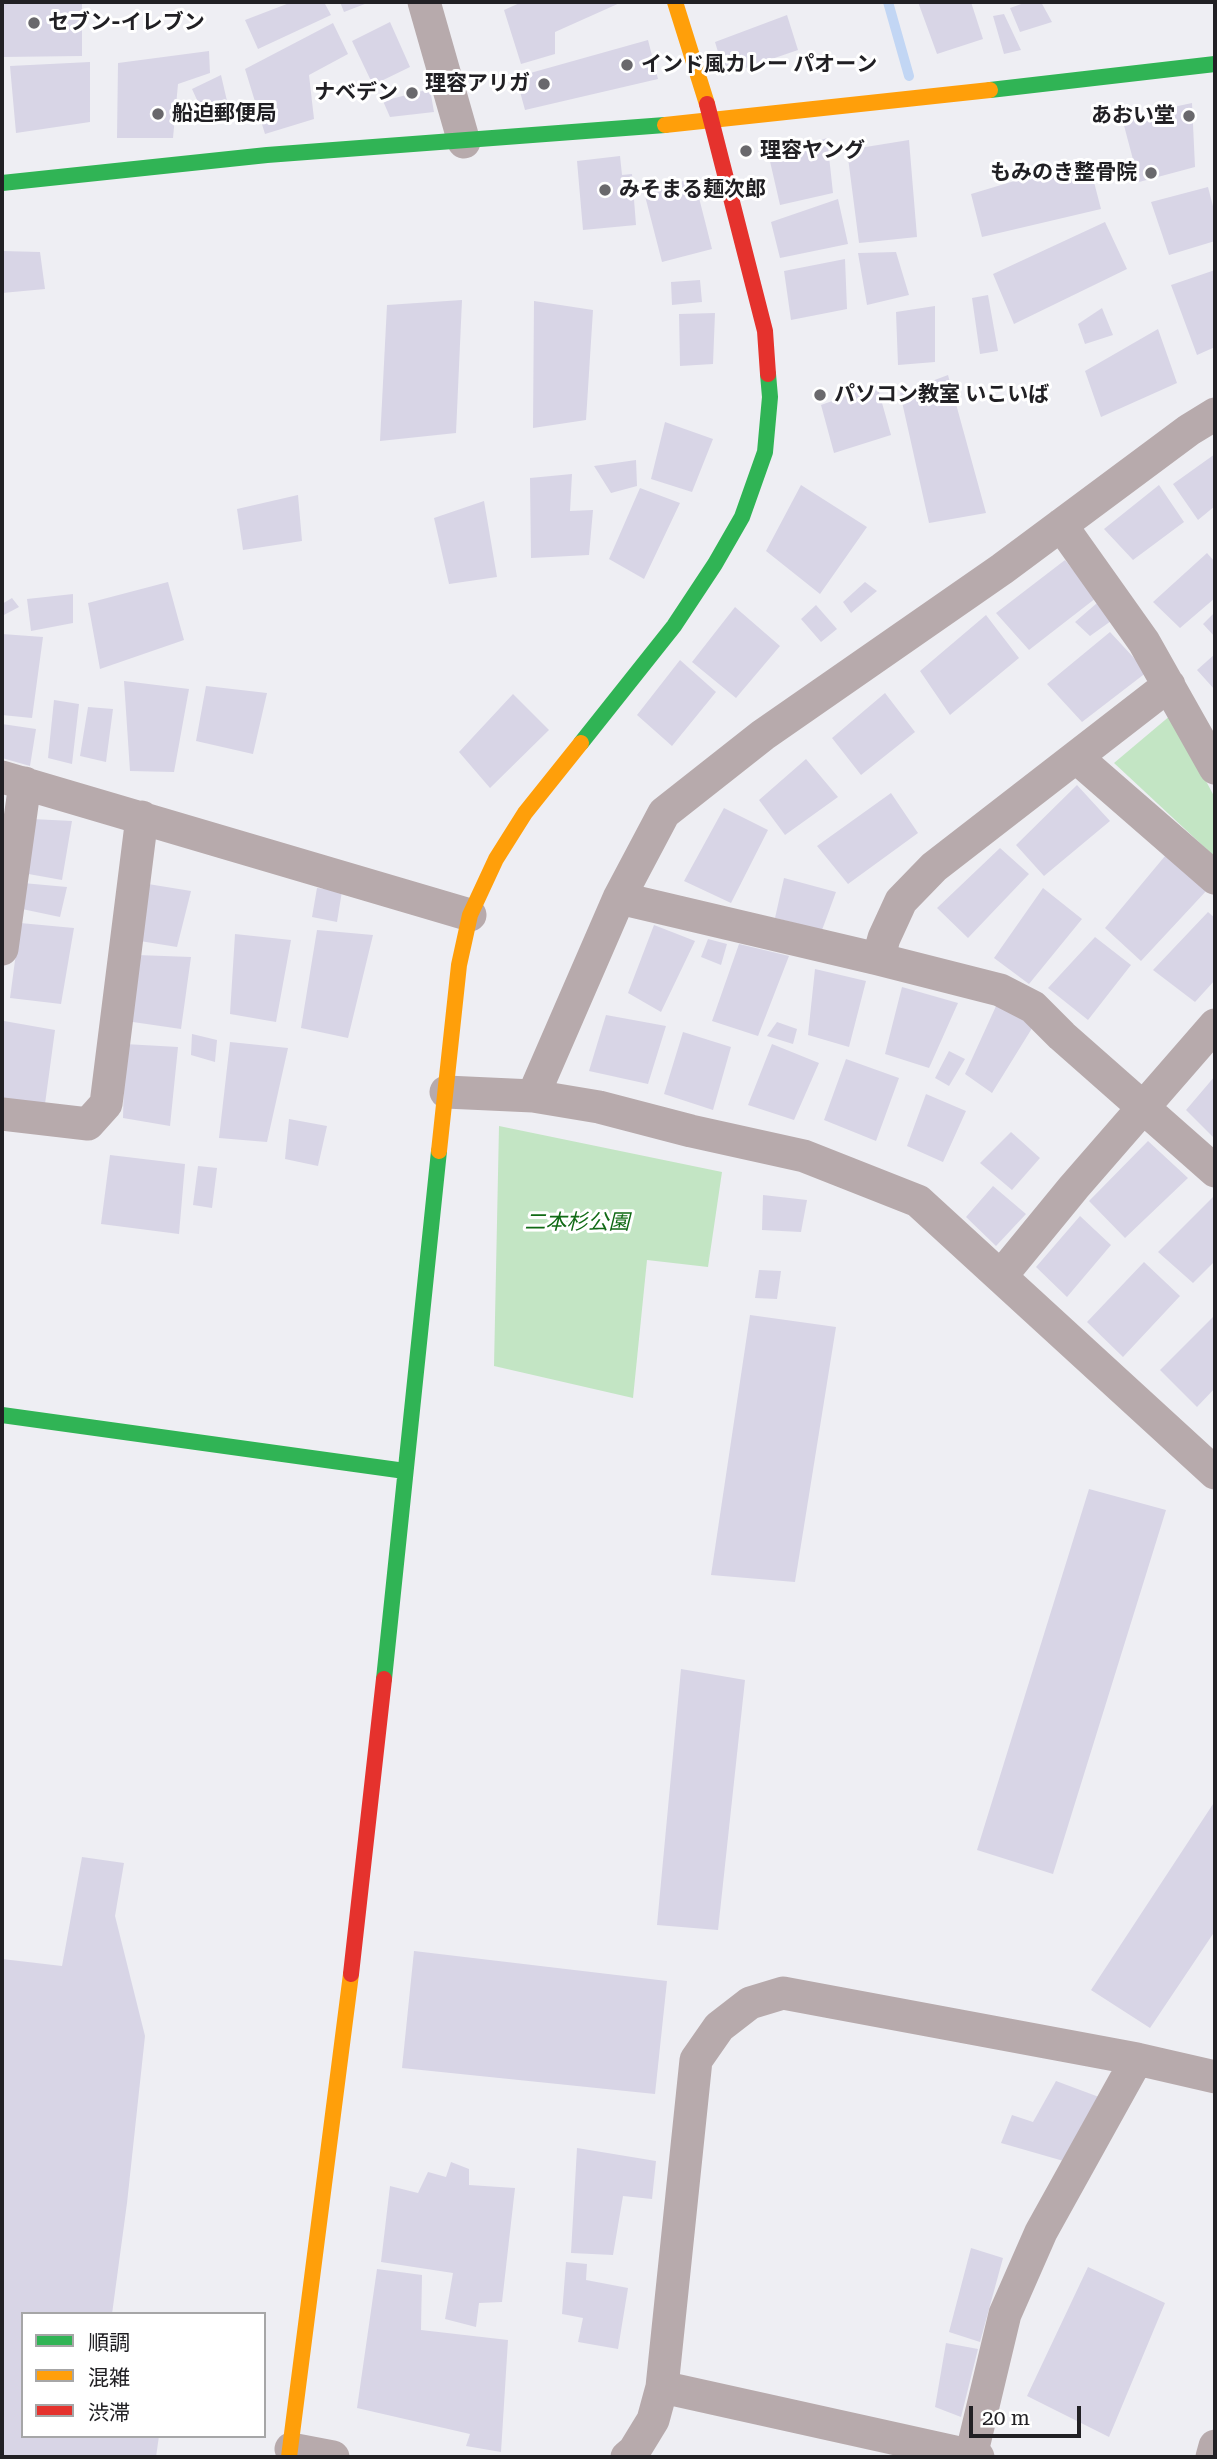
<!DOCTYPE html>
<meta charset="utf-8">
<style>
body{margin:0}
#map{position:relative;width:1217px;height:2459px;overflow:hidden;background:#eeeef3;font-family:"Roboto Serif","Noto Sans JP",serif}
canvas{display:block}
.frame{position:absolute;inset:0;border:4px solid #212024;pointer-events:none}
.legend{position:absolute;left:21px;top:2312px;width:245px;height:126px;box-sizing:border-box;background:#fff;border:2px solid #a6a6a7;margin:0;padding:9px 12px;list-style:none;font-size:21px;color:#212024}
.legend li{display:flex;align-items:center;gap:14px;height:35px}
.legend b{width:35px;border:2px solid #a6a6a7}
.scale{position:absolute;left:969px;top:2406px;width:112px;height:32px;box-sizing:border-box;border:4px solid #212024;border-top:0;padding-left:9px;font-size:21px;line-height:24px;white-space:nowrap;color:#212024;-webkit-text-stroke:5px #fff;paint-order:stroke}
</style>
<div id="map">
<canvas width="1217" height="2459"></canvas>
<div class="frame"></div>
<ul class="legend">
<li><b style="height:9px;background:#30b455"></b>順調</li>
<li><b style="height:9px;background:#ff9f0a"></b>混雑</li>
<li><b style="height:9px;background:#e5322d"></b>渋滞</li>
</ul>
<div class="scale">20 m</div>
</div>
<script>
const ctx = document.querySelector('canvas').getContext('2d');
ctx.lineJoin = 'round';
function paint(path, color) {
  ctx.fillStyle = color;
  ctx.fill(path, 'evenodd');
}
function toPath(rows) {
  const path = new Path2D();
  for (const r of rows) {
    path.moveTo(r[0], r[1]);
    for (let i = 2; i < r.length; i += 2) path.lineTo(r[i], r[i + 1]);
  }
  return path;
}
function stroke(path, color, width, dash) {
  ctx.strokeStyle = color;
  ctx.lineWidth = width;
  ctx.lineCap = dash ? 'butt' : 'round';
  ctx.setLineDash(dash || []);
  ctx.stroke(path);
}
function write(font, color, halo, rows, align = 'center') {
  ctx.font = font + ' "Roboto Serif","Noto Sans JP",serif';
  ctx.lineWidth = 6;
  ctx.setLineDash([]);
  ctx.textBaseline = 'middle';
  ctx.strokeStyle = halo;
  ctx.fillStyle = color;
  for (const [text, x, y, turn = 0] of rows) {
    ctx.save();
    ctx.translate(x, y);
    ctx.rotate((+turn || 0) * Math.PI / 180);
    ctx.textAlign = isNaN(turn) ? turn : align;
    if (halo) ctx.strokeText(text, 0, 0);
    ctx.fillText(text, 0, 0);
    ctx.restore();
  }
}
const green = toPath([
 [1171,715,1215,798,1215,857,1114,763],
 [499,1126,722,1172,708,1267,647,1260,633,1398,494,1366]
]);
const stream = toPath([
 [888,2,909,76]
]);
const building = toPath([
 [2,2,82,2,82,56,2,57],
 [292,2,324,2,331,15,258,49,245,20],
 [340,2,370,2,344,12],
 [522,2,622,2,555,32,555,54,521,64,504,10],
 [918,2,971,2,983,39,937,54],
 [1027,2,1041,2,1052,22,1020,32,1010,8],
 [1004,14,1021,50,1004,54,993,16],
 [787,15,798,50,725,75,715,42],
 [390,22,410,67,373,85,352,41],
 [333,23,348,54,309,75,314,119,265,134,245,69],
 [648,40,658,79,525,110,516,77],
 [209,51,210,73,178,84,173,138,117,138,118,63],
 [90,62,90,122,16,133,10,66],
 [221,75,227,101,202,111,192,89],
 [430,89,434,112,390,117,383,101],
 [1192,103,1195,167,1139,182,1122,118],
 [827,138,833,193,780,205,769,157],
 [909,140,917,237,859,243,847,150],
 [620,156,622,175,632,174,636,225,583,230,577,161],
 [1088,159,1101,209,982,237,971,194],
 [694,178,712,249,662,262,644,192],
 [1208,187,1215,214,1215,241,1169,255,1151,202],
 [838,199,848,244,780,258,771,222],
 [1105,222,1127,269,1014,324,993,274],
 [2,251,40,252,45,289,2,293],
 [896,252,909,295,867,305,858,253],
 [845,259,847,309,791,320,784,271],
 [1215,270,1215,347,1197,355,1171,285],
 [700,280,702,302,672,305,671,282],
 [988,295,998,351,980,354,972,298],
 [462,300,456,433,380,441,387,305],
 [534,301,593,310,586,420,533,428],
 [935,306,935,362,898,365,896,312],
 [1102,308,1113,335,1085,344,1078,324],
 [715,313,713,364,680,366,679,314],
 [1158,329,1177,383,1101,417,1085,371],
 [948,375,986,513,929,523,900,393],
 [877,385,891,435,834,453,821,405],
 [665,422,713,439,692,492,651,479],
 [1215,454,1215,506,1198,520,1173,484],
 [636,460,637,486,611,493,594,466],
 [572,474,570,511,593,510,589,555,531,558,530,478],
 [801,485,867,527,820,594,766,551],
 [1159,485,1184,522,1133,560,1104,529],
 [640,488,680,503,644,579,609,559],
 [298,495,302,541,243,550,237,509],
 [484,501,497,577,449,584,434,518],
 [1207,553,1215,562,1215,598,1180,628,1153,602],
 [1065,560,1096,598,1029,650,996,613],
 [168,582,184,640,100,669,88,603],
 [865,582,877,591,851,613,843,602],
 [73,594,73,623,31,631,27,599],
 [1104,597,1118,616,1090,636,1075,622],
 [12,598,19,607,2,616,2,604],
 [816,605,837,629,821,642,801,619],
 [735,607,780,646,736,698,692,662],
 [1215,612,1215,637,1203,624],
 [986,615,1019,658,950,715,920,671],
 [1110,632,1147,672,1082,722,1047,684],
 [2,634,43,637,32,718,2,715],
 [1215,654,1215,690,1197,670],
 [680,660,716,692,672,746,637,715],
 [124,681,189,689,174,772,130,771],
 [206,686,267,693,253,754,196,741],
 [885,693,915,732,861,775,832,738],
 [513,694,549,730,490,788,459,752],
 [54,700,79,704,72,764,48,758],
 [88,707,113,709,106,762,80,756],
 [2,724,36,729,30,766,2,758],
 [806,759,838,797,785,835,759,800],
 [1077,785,1110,821,1044,876,1016,845],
 [891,793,918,833,848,884,817,846],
 [724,808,768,830,731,903,684,881],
 [32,819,72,821,62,880,23,873],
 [1000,848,1029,874,968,938,937,908],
 [1165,856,1208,889,1141,961,1105,928],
 [784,878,836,892,822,930,775,918],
 [23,883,67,887,60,917,22,909],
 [148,884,191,891,177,947,140,941],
 [317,888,342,891,337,922,312,917],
 [1043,888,1082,919,1029,984,994,958],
 [1208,912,1215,918,1215,980,1195,1002,1153,970],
 [20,923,74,928,61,1004,10,998],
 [654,925,695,941,661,1012,628,993],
 [317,930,373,935,348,1038,301,1028],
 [235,934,291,940,276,1022,230,1014],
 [1095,937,1131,965,1088,1020,1048,988],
 [708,939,727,944,721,965,701,957],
 [739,944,789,956,758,1036,712,1021],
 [137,955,191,957,181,1029,126,1021],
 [815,969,866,981,849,1047,808,1035],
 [902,987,958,1003,929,1068,885,1054],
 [997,1004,1034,1025,992,1093,965,1074],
 [606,1015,666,1026,648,1084,589,1071],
 [4,1021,55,1030,45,1104,2,1098],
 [777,1022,797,1029,793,1044,767,1036],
 [683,1032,731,1047,713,1110,664,1094],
 [192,1034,217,1040,215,1062,191,1055],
 [230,1042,288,1048,267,1142,219,1138],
 [125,1044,178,1047,170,1126,123,1118],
 [772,1044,819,1063,794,1120,748,1105],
 [949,1051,965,1059,949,1086,935,1078],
 [846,1059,899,1078,876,1141,824,1120],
 [1215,1076,1215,1139,1186,1110],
 [926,1094,966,1111,943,1162,907,1146],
 [289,1119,327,1126,318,1166,285,1159],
 [1011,1132,1040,1158,1012,1190,980,1163],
 [1148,1141,1188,1178,1125,1238,1089,1201],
 [110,1155,185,1164,179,1234,101,1224],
 [198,1166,217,1168,212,1208,193,1205],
 [993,1186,1026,1214,996,1246,966,1217],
 [763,1195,807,1200,801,1232,762,1230],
 [1215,1195,1215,1261,1193,1283,1158,1252],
 [1080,1216,1111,1245,1067,1297,1036,1267],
 [1144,1262,1180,1296,1123,1357,1087,1322],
 [759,1270,781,1271,777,1299,755,1298],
 [750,1315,836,1327,795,1582,711,1575],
 [1213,1317,1215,1320,1215,1388,1197,1407,1160,1370],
 [1089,1489,1166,1510,1053,1874,977,1850],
 [681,1669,745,1680,718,1930,657,1925],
 [1215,1801,1215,1931,1150,2028,1091,1990],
 [82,1857,124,1863,115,1916,145,2036,127,2203,112,2314,23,2314,23,2436,159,2436,156,2457,2,2457,2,1959,62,1966],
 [414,1951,667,1981,655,2094,402,2068],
 [1056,2081,1099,2097,1067,2162,1001,2143,1012,2115,1033,2122],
 [577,2148,656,2161,652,2199,623,2196,613,2255,571,2253],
 [451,2162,469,2169,469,2185,515,2188,502,2302,479,2303,476,2327,445,2319,453,2273,381,2262,390,2186,418,2193,428,2172,446,2177],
 [971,2248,1003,2258,980,2342,949,2332],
 [566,2262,587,2264,586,2280,628,2288,618,2349,578,2342,583,2318,562,2314],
 [1088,2267,1165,2303,1109,2437,1027,2396],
 [377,2269,422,2275,421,2330,508,2340,501,2452,466,2446,470,2434,357,2408],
 [946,2343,978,2349,961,2417,935,2407]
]);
const street = toPath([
 [424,2,464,142],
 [1061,525,1144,642,1215,768],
 [1076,757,1215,878],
 [2,777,470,915],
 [619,898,878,959,1000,990,1033,1007,1062,1036,1215,1171],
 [2,949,25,783],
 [878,959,884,938,901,901,934,867,1169,685],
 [446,1092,533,1096,599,1107,691,1131,804,1156,918,1201,1215,1473],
 [533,1096,619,898,664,813,763,735,1002,569,1189,430,1215,414],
 [2,1114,88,1124,106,1104,142,817],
 [1001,1276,1074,1187,1215,1025],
 [662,2387,978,2457],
 [291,2449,333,2457],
 [971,2456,1005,2314,1041,2232,1137,2059],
 [627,2457,634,2451,653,2420,662,2387,696,2060,719,2027,750,2003,783,1993,1137,2059,1215,2077],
 [1212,2457,1215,2446]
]);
const fast = toPath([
 [990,90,1215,64],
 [2,183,267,155,665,125],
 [581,743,674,626,715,564,742,517,765,452,770,397,768,374],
 [2,1415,405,1471],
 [384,1679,439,1151]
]);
const slow = toPath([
 [675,2,707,104],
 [665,125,990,90],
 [439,1151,459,965,470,915,496,859,525,813,581,743],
 [289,2457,351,1974]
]);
const jam = toPath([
 [707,104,765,331,768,374],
 [351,1974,384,1679]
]);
const markers = [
 [34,23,7,"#69686c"],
 [627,65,7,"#69686c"],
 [544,84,7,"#69686c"],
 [412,93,7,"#69686c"],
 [158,114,7,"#69686c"],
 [1189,116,7,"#69686c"],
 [746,151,7,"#69686c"],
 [1151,173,7,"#69686c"],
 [605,190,7,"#69686c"],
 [820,395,7,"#69686c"]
];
const poiNames = [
 ["セブン-イレブン",48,23],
 ["インド風カレー パオーン",641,65],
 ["理容アリガ",530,84,"right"],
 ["ナベデン",398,93,"right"],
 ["船迫郵便局",172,114],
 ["あおい堂",1175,116,"right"],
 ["理容ヤング",760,151],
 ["もみのき整骨院",1137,173,"right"],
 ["みそまる麺次郎",619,190],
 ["パソコン教室 いこいば",834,395]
];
const parkNames = [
 ["二本杉公園",577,1223]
];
paint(green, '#c3e5c4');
stroke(stream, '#c2d6f4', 10);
paint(building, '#d8d5e6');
stroke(street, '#b7aaac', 33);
stroke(fast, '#30b455', 16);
stroke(slow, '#ff9f0a', 16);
stroke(jam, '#e5322d', 16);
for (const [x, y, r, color] of markers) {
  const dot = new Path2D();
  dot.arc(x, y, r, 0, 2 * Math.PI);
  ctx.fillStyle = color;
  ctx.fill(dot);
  stroke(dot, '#fff', 2.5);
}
write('bold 21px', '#212024', '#fff', poiNames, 'left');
write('italic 21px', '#106a15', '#fff', parkNames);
</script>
